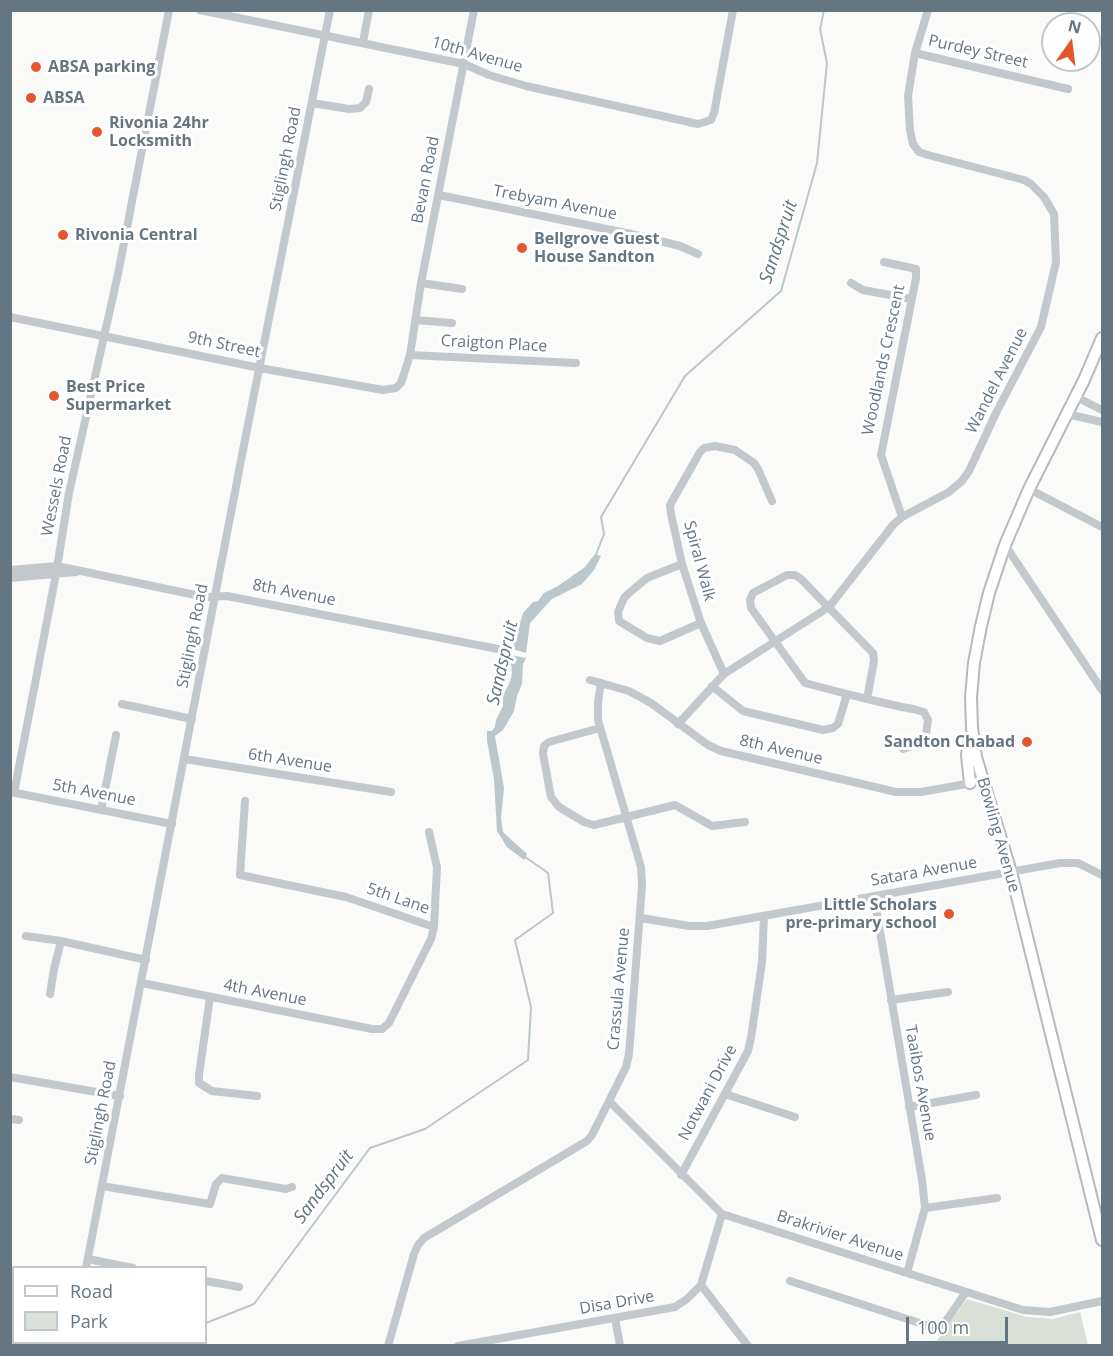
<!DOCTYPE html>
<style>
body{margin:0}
#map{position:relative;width:1113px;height:1356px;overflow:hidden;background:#fafaf8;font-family:"Open Sans",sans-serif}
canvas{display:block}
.frame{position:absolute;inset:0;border:12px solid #657683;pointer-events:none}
.legend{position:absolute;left:12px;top:1266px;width:195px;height:78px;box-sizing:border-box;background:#fff;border:2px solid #c1c8cd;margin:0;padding:8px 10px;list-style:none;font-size:18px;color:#657683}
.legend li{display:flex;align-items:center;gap:12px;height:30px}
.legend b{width:30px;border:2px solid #c1c8cd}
.north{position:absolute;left:1041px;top:12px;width:60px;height:60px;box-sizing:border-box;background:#fff;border:2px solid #c1c8cd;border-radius:50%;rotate:14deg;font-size:16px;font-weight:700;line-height:24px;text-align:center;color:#657683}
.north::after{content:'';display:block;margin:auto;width:21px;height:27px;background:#e4572e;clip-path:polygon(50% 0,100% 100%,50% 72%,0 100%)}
.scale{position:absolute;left:906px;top:1317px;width:102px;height:27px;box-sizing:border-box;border:3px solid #657683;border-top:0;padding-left:8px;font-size:18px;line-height:21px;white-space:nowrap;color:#657683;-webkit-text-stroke:4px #fff;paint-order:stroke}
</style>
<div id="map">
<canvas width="1113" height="1356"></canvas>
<div class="frame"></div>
<ul class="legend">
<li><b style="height:8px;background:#fff"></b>Road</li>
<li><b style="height:16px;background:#dadfd7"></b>Park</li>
</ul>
<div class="north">N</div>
<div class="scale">100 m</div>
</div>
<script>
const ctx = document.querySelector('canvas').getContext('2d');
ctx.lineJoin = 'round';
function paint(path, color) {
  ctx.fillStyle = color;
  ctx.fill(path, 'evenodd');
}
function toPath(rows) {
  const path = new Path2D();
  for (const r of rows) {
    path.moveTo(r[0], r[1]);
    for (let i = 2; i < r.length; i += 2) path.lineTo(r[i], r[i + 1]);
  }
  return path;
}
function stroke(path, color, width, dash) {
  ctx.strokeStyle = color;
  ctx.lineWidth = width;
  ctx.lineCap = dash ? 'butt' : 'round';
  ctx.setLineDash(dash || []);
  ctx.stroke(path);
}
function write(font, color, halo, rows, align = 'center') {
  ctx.font = font + ' "Open Sans",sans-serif';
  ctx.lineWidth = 6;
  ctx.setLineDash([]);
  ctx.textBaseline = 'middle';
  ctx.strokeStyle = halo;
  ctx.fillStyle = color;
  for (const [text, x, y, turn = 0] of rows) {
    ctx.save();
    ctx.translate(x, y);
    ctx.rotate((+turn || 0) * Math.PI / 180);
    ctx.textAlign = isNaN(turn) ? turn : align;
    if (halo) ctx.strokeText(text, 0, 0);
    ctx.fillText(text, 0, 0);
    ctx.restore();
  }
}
const green = toPath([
 [967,1299,1027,1317,1053,1319,1080,1312,1088,1345,933,1346]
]);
const water = toPath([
 [595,554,601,556,594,570,582,584,552,599,530,623,526,653,512,649,523,613,533,602,538,601,544,593,558,586,585,567],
 [506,654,526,658,523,664,522,684,517,696,514,711,503,730,495,736,504,788,501,818,503,832,527,854,524,860,507,847,497,831,494,779,487,741,487,731,492,731,495,727,496,720,503,706,503,695,509,684,512,675,511,660]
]);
const stream = toPath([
 [595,557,604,534,601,517,685,376,781,291,817,163,827,63,820,29,824,10],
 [206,1323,254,1304,370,1148,425,1129,528,1060,531,1007,515,940,553,913,548,873,524,856],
 [167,1346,172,1342]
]);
const minor = toPath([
 [200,10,464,64,489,75,526,86,698,124,711,120,714,113,733,10],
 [363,42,369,10],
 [915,53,1068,89],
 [312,103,349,109,360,108,366,102,369,89],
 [439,195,636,235,680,246,698,254],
 [884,262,916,269,916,278,881,455,902,517],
 [421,283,462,289],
 [851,283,863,290,912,299],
 [10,317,260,368,383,390,396,388,401,383,410,355,421,283,474,10],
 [416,320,452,323],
 [410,355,576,363],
 [1076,397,1102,410],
 [1067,414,1102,422],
 [1029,489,1102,527],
 [1005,545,1102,690],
 [682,564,647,578,629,593,624,598,618,612,619,621,647,638,660,641,701,623],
 [10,570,57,566,205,597,227,596,503,650],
 [10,578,76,572],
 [724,674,701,623,682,564,671,514,670,505,700,452,704,448,715,446,735,450,754,463,758,469,772,501],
 [590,680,629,691,651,703,708,745,721,751,896,792,921,792,983,781],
 [712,686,743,711,823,730,833,728,838,724,847,694],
 [867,699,874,661,873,653,801,579,795,575,787,575,753,593,750,600,751,608,805,683,847,694,867,699,902,707,913,709,924,712,928,720,926,735,919,744,903,749],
 [122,704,192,719],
 [678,724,724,674,829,607,893,525,902,517,949,492,962,481,969,471,997,411,1041,327,1056,262,1054,214,1044,197,1031,184,1024,180,928,155,919,152,913,144,910,130,908,96,915,53,928,10],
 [600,728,549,742,544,746,543,754,551,797,559,807,584,822,594,825,675,805,712,826,745,822],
 [184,759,391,792],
 [11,792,172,824],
 [14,793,56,574,69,493,118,274,169,10],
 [101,810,116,735],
 [429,832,437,867,434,927],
 [874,896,922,1180,925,1208,907,1273],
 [641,918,689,926,707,926,1060,863,1078,863,1102,875],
 [26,936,61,941,146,960],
 [142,983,372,1029,382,1029,389,1023,431,939,434,927,346,897,240,875,245,801],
 [50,994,54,969,61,941],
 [210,997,199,1075,199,1083,212,1091,257,1096],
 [891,1000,948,992],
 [10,1077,120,1096],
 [725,1094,795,1117],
 [610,1102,722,1214,1023,1310,1050,1312,1102,1301],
 [909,1107,976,1095],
 [10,1119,19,1120],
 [681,1175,748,1051,751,1038,762,962,764,916],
 [102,1186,210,1204,216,1184,222,1178,286,1189,292,1187],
 [925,1208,997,1198],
 [88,1259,133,1268],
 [86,1268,243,450,330,10],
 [10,1271,14,1271],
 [206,1281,239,1287],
 [790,1281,935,1328,944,1324,966,1292],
 [701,1285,748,1346],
 [615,1318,620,1346],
 [10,1325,14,1314],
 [68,1346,68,1342],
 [388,1346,414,1254,418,1245,424,1238,587,1141,592,1135,626,1067,629,1054,642,886,641,867,598,720,598,702,601,683],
 [458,1346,675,1307,687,1299,701,1285,722,1214]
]);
const major = toPath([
 [1102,338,1084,380,1029,489,1005,545,989,593,981,626,974,663,971,697,972,728,976,757,1011,872,1102,1240],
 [969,741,967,755,970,783]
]);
const markers = [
 [36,67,6,"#e4572e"],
 [31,98,6,"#e4572e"],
 [97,132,6,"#e4572e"],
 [63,235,6,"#e4572e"],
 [522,248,6,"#e4572e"],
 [54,396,6,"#e4572e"],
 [1027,742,6,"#e4572e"],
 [949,914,6,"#e4572e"]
];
const streetNames = [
 ["Purdey Street",978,52,13],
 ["10th Avenue",477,55,16],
 ["Stiglingh Road",286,159,-79],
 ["Bevan Road",426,180,-79],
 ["Trebyam Avenue",555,203,11],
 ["Craigton Place",494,344,3],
 ["9th Street",224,345,12],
 ["Woodlands Crescent",884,360,-78],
 ["Wandel Avenue",997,381,-63],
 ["Wessels Road",57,486,-79],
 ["Spiral Walk",699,561,75],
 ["8th Avenue",294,593,11],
 ["Stiglingh Road",193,636,-79],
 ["8th Avenue",781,750,13],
 ["6th Avenue",290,761,9],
 ["5th Avenue",94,793,11],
 ["Bowling Avenue",998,835,74],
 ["Satara Avenue",924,872,-10],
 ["5th Lane",398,899,19],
 ["Crassula Avenue",619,989,-85],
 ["4th Avenue",265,993,11],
 ["Taaibos Avenue",920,1083,80],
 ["Notwani Drive",708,1093,-62],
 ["Stiglingh Road",101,1113,-79],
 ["Brakrivier Avenue",840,1236,18],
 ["Disa Drive",617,1303,-10]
];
const poiNames = [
 ["ABSA parking",48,67],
 ["ABSA",43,98],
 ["Rivonia 24hr",109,123],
 ["Locksmith",109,141],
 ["Rivonia Central",75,235],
 ["Bellgrove Guest",534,239],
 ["House Sandton",534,257],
 ["Best Price",66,387],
 ["Supermarket",66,405],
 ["Sandton Chabad",1015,742,"right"],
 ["Little Scholars",937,905,"right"],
 ["pre-primary school",937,923,"right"]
];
const waterNames = [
 ["Sandspruit",779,242,-72],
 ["Sandspruit",503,663,-77],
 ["Sandspruit",324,1187,-53]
];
paint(green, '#dadfd7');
paint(water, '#bbc7cb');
stroke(stream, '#bbc7cb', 2);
stroke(major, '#b5babe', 14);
stroke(minor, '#c3c8cc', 8);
stroke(major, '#fff', 10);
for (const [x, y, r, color] of markers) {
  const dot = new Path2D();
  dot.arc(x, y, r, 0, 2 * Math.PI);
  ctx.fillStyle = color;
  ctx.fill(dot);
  stroke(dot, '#fff', 2);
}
write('16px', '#657683', '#fff', streetNames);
write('bold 16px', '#657683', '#fff', poiNames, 'left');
write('italic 18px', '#60757c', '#fff', waterNames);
</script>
